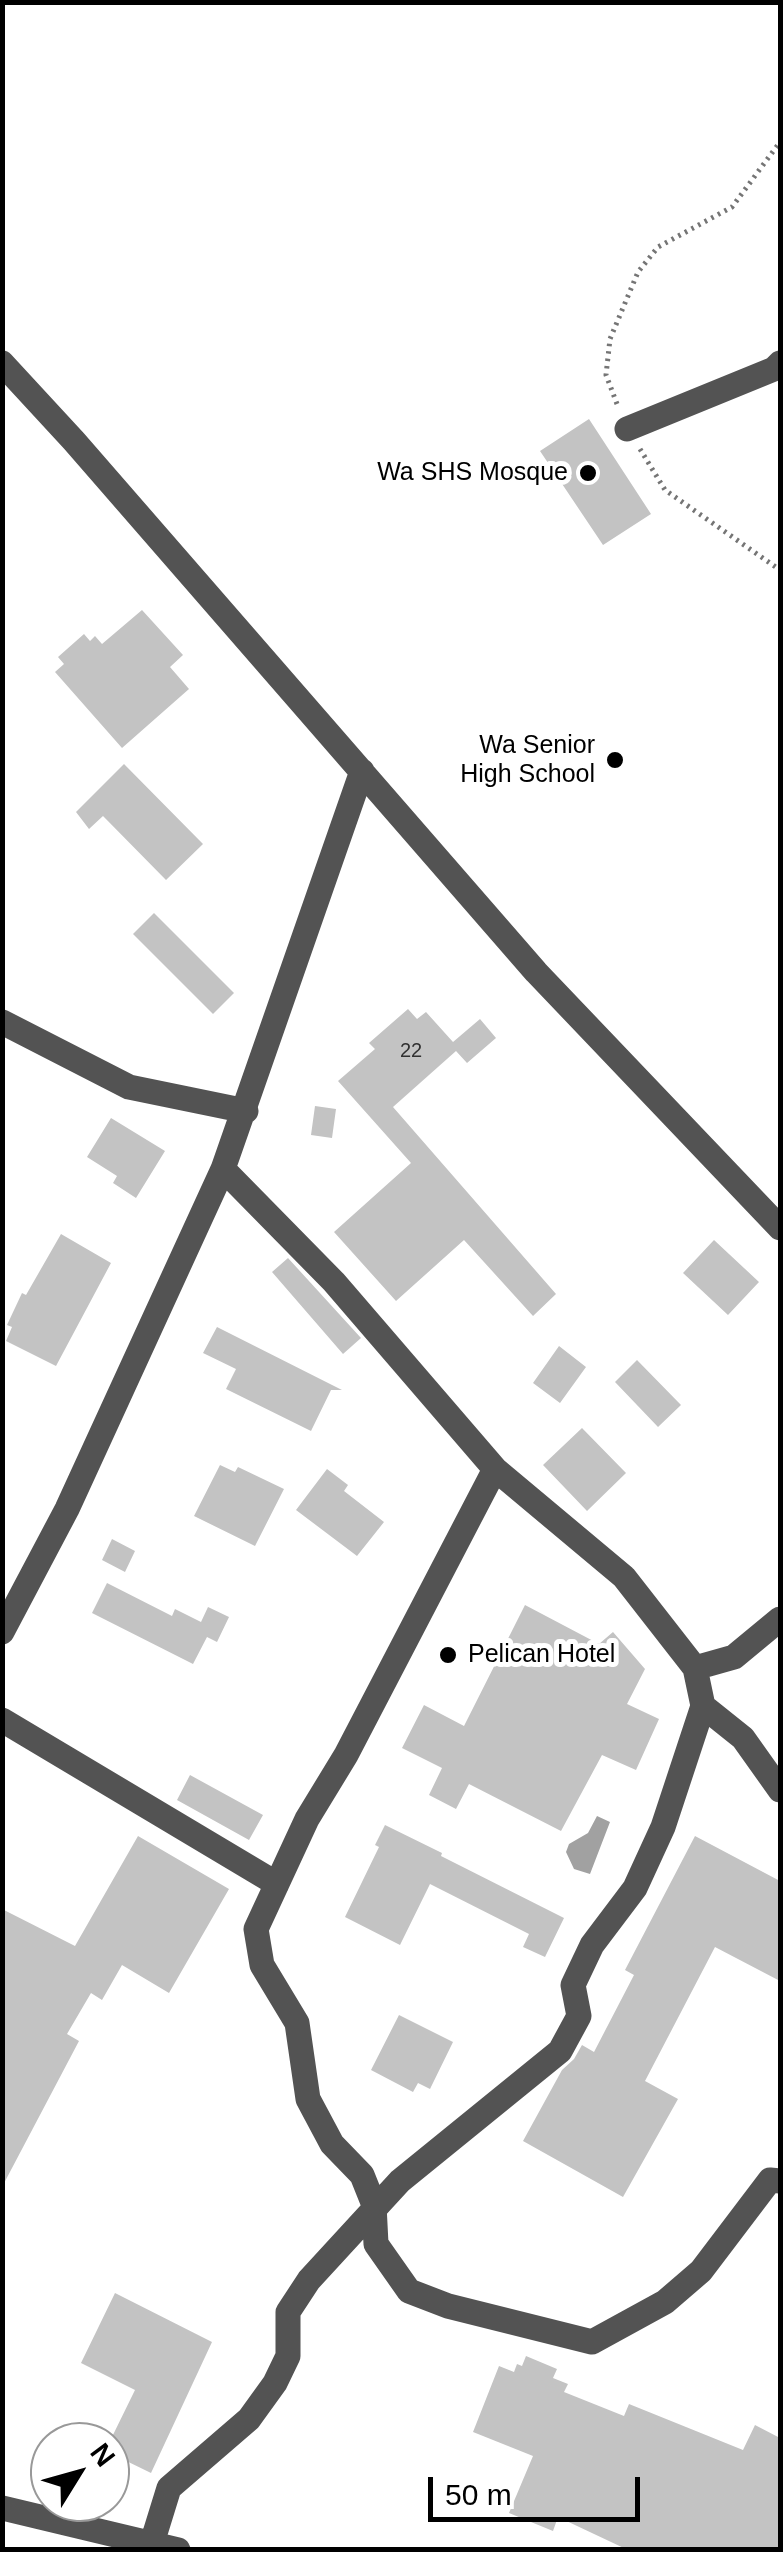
<!DOCTYPE html>
<style>
body{margin:0}
#map{position:relative;width:783px;height:2552px;overflow:hidden;background:#fff;font-family:Helvetica,sans-serif}
canvas{display:block}
.frame{position:absolute;inset:0;border:5px solid #000;pointer-events:none}
.north{position:absolute;left:30px;top:2422px;width:100px;height:100px;box-sizing:border-box;background:#fff;border:2px solid #999;border-radius:50%;rotate:53deg;font-size:28px;font-weight:700;line-height:40px;text-align:center;color:#000}
.north::after{content:'';display:block;margin:auto;width:35px;height:45px;background:#000;clip-path:polygon(50% 0,100% 100%,50% 72%,0 100%)}
.scale{position:absolute;left:428px;top:2477px;width:212px;height:45px;box-sizing:border-box;border:5px solid #000;border-top:0;padding-left:12px;font-size:30px;line-height:35px;white-space:nowrap;color:#000;-webkit-text-stroke:8px #fff;paint-order:stroke}
</style>
<div id="map">
<canvas width="783" height="2552"></canvas>
<div class="frame"></div>
<div class="north">N</div>
<div class="scale">50 m</div>
</div>
<script>
const ctx = document.querySelector('canvas').getContext('2d');
ctx.lineJoin = 'round';
function paint(path, color) {
  ctx.fillStyle = color;
  ctx.fill(path, 'evenodd');
}
function toPath(rows) {
  const path = new Path2D();
  for (const r of rows) {
    path.moveTo(r[0], r[1]);
    for (let i = 2; i < r.length; i += 2) path.lineTo(r[i], r[i + 1]);
  }
  return path;
}
function stroke(path, color, width, dash) {
  ctx.strokeStyle = color;
  ctx.lineWidth = width;
  ctx.lineCap = dash ? 'butt' : 'round';
  ctx.setLineDash(dash || []);
  ctx.stroke(path);
}
function write(font, color, halo, rows, align = 'center') {
  ctx.font = font + ' Helvetica,sans-serif';
  ctx.lineWidth = 10;
  ctx.setLineDash([]);
  ctx.textBaseline = 'middle';
  ctx.strokeStyle = halo;
  ctx.fillStyle = color;
  for (const [text, x, y, turn = 0] of rows) {
    ctx.save();
    ctx.translate(x, y);
    ctx.rotate((+turn || 0) * Math.PI / 180);
    ctx.textAlign = isNaN(turn) ? turn : align;
    if (halo) ctx.strokeText(text, 0, 0);
    ctx.fillText(text, 0, 0);
    ctx.restore();
  }
}
const water = toPath([
 [597,1816,610,1822,590,1874,574,1869,566,1852,569,1844,588,1833]
]);
const building = toPath([
 [589,419,651,514,603,545,540,451],
 [142,610,183,655,170,667,189,689,122,748,55,672,64,664,58,657,84,634,90,641,95,636,102,644],
 [124,764,203,844,166,880,103,816,89,829,76,812],
 [154,913,234,993,213,1014,133,934],
 [408,1009,417,1019,426,1012,453,1042,480,1019,496,1038,467,1063,456,1051,393,1107,556,1294,533,1316,464,1240,396,1301,334,1232,411,1163,338,1081,375,1049,369,1043],
 [315,1106,336,1109,332,1138,311,1135],
 [111,1118,165,1151,136,1198,113,1183,117,1176,87,1157],
 [61,1234,111,1263,56,1366,6,1341,12,1327,7,1325,22,1293,26,1295],
 [714,1240,759,1282,728,1315,683,1273],
 [288,1258,361,1338,343,1354,272,1272],
 [217,1327,342,1390,331,1390,311,1431,226,1389,236,1369,203,1353],
 [559,1346,586,1367,560,1403,533,1383],
 [637,1360,681,1405,658,1427,615,1382],
 [582,1428,626,1473,587,1511,543,1465],
 [220,1465,235,1472,238,1467,284,1489,255,1546,194,1516],
 [327,1469,348,1485,344,1491,384,1522,357,1556,296,1510],
 [112,1539,135,1551,125,1572,102,1560],
 [107,1583,172,1616,175,1609,201,1622,208,1607,229,1617,217,1642,207,1637,193,1664,92,1613],
 [525,1605,599,1644,613,1632,645,1669,627,1704,659,1719,636,1770,602,1755,561,1831,469,1784,456,1809,429,1795,442,1768,402,1748,424,1705,464,1726],
 [190,1775,263,1815,249,1840,177,1800],
 [385,1825,442,1853,441,1856,564,1918,545,1957,523,1947,529,1934,430,1884,400,1945,345,1917,379,1847,375,1845],
 [138,1836,229,1889,169,1993,122,1965,102,2000,91,1993,67,2034,79,2041,2,2187,2,1909,75,1946],
 [695,1836,780,1881,780,1981,715,1947,645,2081,678,2099,623,2197,523,2141,562,2070,574,2059,582,2045,594,2052,634,1975,625,1970],
 [399,2015,453,2042,430,2089,418,2083,413,2092,371,2070],
 [115,2293,212,2342,151,2473,110,2453,110,2441,135,2390,81,2363],
 [526,2356,557,2369,553,2378,568,2384,564,2392,624,2416,629,2404,743,2450,755,2425,780,2438,780,2550,628,2550,558,2517,553,2531,509,2513,533,2456,473,2432,499,2366,514,2372,517,2364,522,2366]
]);
const path = toPath([
 [617,404,606,375,610,339,638,272,658,247,732,207,780,142],
 [640,449,665,490,780,570]
]);
const minor = toPath([
 [2,363,74,441,536,972,780,1228],
 [627,429,774,369,780,363],
 [2,1022,129,1087,246,1111],
 [223,1169,334,1282,495,1469,624,1577,695,1668,703,1706,743,1738,780,1790],
 [495,1469,346,1755,307,1819,256,1929,262,1965,297,2023,308,2099,332,2144,362,2175,374,2205,376,2244,409,2291,448,2306,592,2342,665,2302,701,2271,770,2180,780,2181],
 [2,1632,67,1509,223,1169,362,771],
 [695,1668,734,1657,780,1619],
 [2,1720,277,1884],
 [2,2508,178,2550],
 [152,2543,169,2488,249,2419,275,2383,288,2356,288,2312,309,2280,400,2181,560,2051,579,2016,573,1985,592,1945,635,1888,663,1827,703,1706]
]);
const markers = [
 [588,473,10,"#000"],
 [615,760,10,"#000"],
 [448,1655,10,"#000"]
];
const numberNames = [
 ["22",411,1051]
];
const poiNames = [
 ["Wa SHS Mosque",568,473],
 ["Wa Senior",595,746],
 ["High School",595,775],
 ["Pelican Hotel",468,1655,"left"]
];
paint(water, '#a1a1a1');
paint(building, '#c3c3c3');
stroke(path, '#757575', 5, [2.5, 5]);
stroke(minor, '#535353', 25);
for (const [x, y, r, color] of markers) {
  const dot = new Path2D();
  dot.arc(x, y, r, 0, 2 * Math.PI);
  ctx.fillStyle = color;
  ctx.fill(dot);
  stroke(dot, '#fff', 4);
}
write('20px', '#313131', null, numberNames);
write('25px', '#000', '#fff', poiNames, 'right');
</script>
